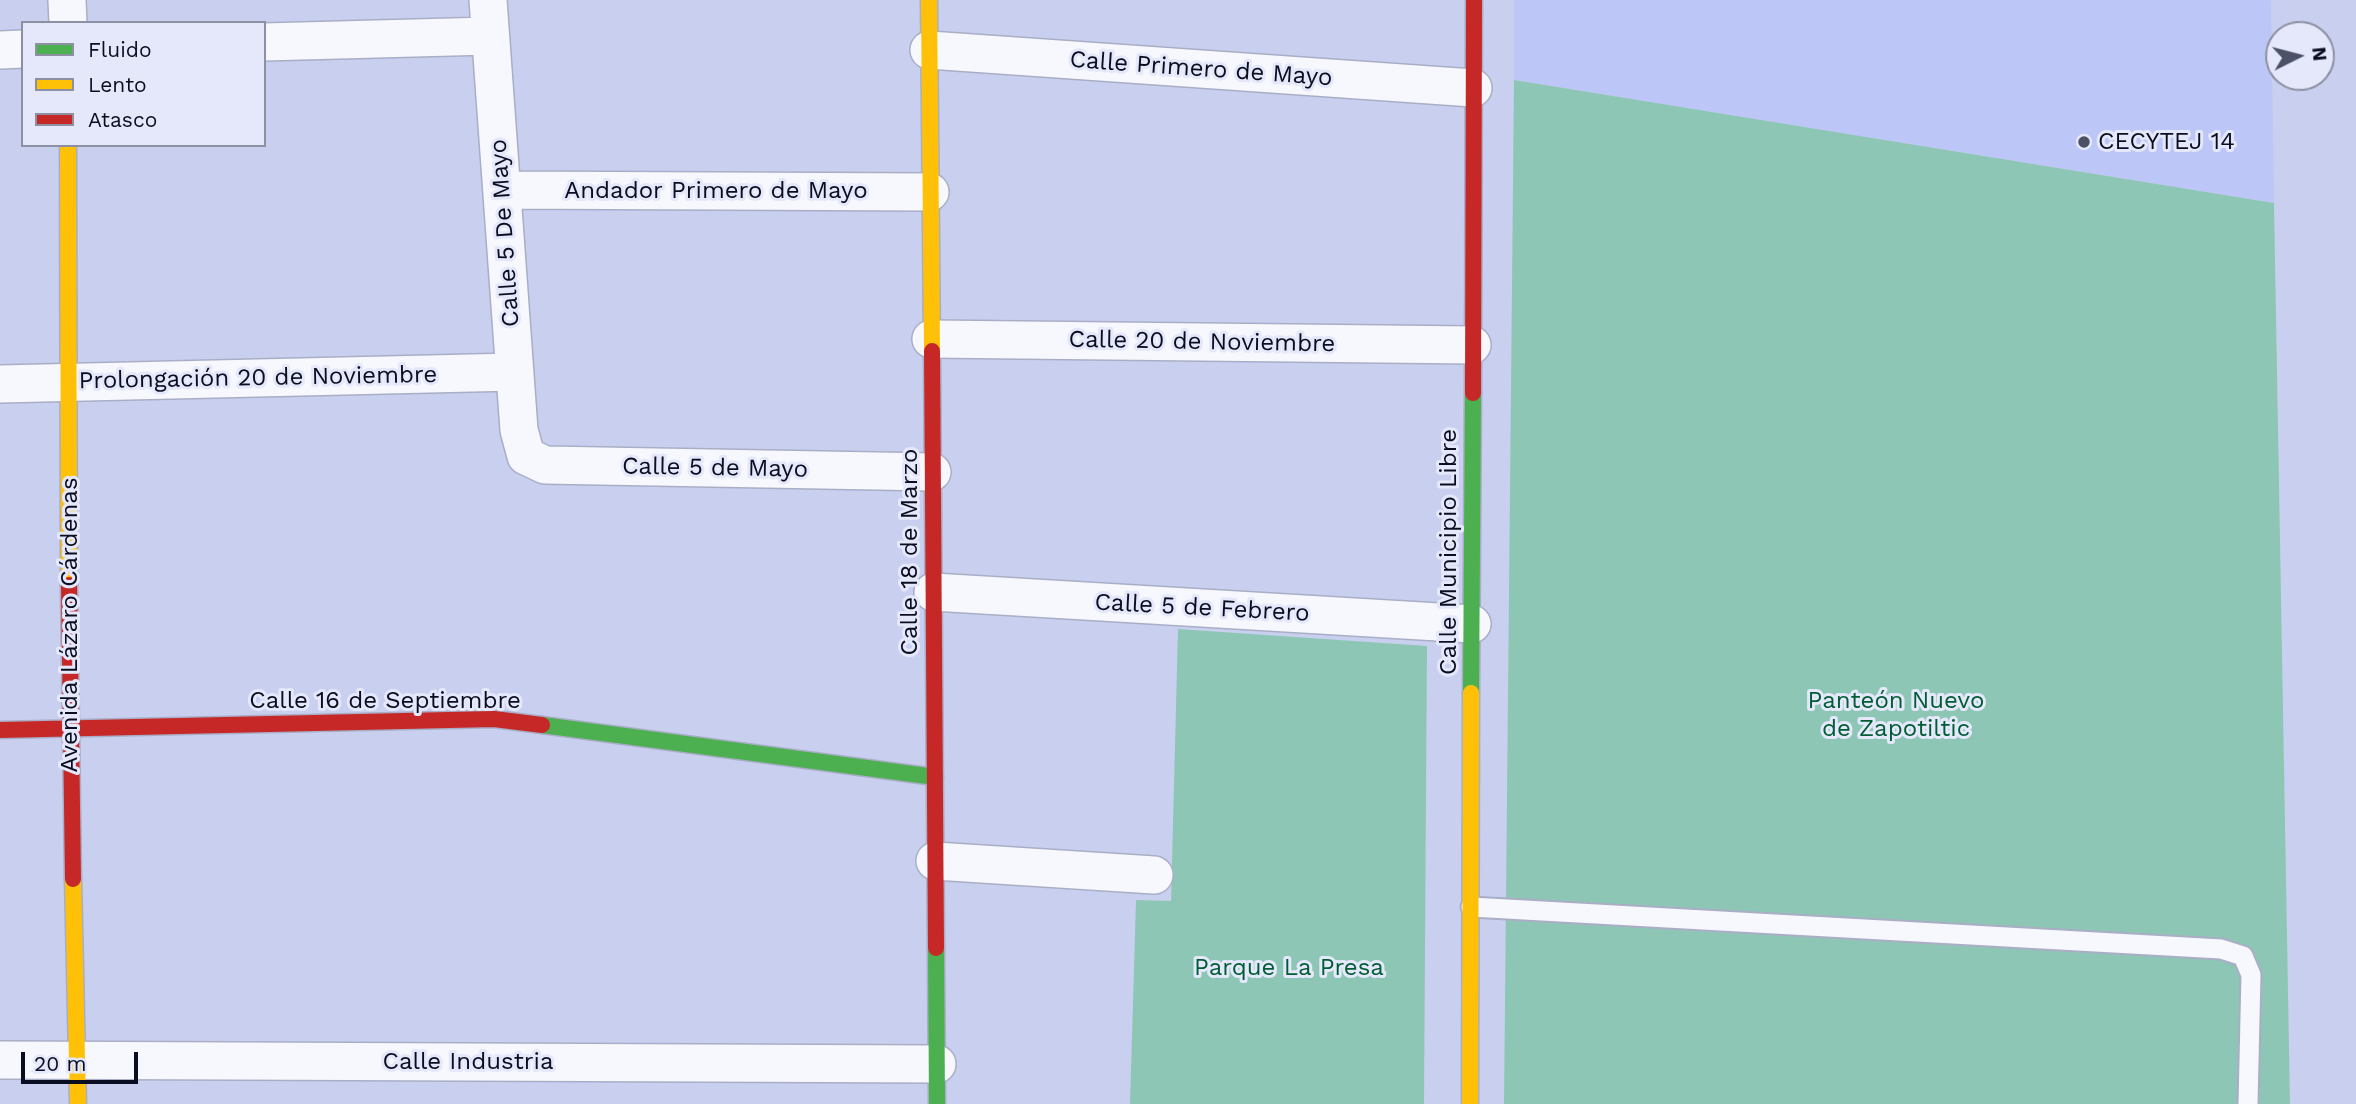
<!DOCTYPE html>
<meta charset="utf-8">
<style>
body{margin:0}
#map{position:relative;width:2356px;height:1104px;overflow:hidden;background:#c9d0ef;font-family:"Work Sans",sans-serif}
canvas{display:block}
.legend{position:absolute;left:21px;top:21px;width:245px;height:126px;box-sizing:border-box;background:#e4e8fa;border:2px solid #8d90a2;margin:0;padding:9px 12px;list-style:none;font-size:21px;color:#0a0c1f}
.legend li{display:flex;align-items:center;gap:14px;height:35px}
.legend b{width:35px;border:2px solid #8d90a2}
.north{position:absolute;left:2265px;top:21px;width:70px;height:70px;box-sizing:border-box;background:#e4e8fa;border:2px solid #8d90a2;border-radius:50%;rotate:84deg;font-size:19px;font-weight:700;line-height:28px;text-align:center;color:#0a0c1f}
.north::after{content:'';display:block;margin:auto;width:24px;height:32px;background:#4d5168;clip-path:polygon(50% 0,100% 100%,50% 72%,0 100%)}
.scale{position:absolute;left:21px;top:1052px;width:117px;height:32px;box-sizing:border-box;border:4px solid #0a0c1f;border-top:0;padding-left:9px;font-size:21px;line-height:24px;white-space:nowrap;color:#0a0c1f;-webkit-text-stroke:5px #e4e8fa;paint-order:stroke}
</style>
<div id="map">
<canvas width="2356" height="1104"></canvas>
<ul class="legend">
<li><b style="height:9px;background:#4caf50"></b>Fluido</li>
<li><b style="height:9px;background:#ffc107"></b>Lento</li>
<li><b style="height:9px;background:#c62828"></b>Atasco</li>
</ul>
<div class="north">N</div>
<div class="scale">20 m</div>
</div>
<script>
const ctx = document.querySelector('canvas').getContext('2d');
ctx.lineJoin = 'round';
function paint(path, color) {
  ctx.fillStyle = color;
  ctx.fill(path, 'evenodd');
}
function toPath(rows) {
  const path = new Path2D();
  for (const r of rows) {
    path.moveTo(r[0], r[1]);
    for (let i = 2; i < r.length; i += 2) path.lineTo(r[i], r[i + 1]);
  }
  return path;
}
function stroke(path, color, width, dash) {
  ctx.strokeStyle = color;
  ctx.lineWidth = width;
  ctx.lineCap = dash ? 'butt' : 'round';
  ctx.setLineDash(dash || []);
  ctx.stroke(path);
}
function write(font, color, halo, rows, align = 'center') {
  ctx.font = font + ' "Work Sans",sans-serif';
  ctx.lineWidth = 6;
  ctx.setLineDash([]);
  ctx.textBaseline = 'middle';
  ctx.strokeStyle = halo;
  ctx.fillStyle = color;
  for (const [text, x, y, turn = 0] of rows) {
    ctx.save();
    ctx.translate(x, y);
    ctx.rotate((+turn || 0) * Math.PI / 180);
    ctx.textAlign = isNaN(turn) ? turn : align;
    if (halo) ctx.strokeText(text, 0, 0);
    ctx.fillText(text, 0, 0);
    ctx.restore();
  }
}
const built = toPath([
 [1514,0,2271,0,2274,203,1514,80]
]);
const green = toPath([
 [1514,80,2274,203,2290,1104,1504,1104],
 [1178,629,1427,646,1424,1104,1130,1104,1136,900,1171,901]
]);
const lane = toPath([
 [1471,907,2221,949,2243,956,2251,975,2248,1104]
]);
const street = toPath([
 [67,0,68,23],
 [488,0,519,430,526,456,545,465,932,472],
 [264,42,489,36],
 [0,50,23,49],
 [929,50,1473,88],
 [503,190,930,192],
 [931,339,1472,345],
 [0,384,515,372],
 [933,592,1472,624],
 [935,861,1154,875],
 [0,1060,937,1064]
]);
const fast = toPath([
 [1471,693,1473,393],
 [542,725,935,777],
 [936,948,937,1104]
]);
const slow = toPath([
 [929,0,932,351],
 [68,145,69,585],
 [73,879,78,1104],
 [1470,1104,1471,693]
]);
const jam = toPath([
 [932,351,936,948],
 [1473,393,1474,0],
 [69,585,73,879],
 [0,730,494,719,542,725]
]);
const markers = [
 [2084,142,7,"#4d5168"]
];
const streetNames = [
 ["Calle Primero de Mayo",1201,69,4],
 ["Andador Primero de Mayo",716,191],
 ["Calle 5 De Mayo",505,233,-94],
 ["Calle 20 de Noviembre",1202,342,1],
 ["Prolongación 20 de Noviembre",258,378,-1],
 ["Calle 5 de Mayo",715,468,1],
 ["Calle 18 de Marzo",910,552,-90],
 ["Calle Municipio Libre",1449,552,-90],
 ["Calle 5 de Febrero",1202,608,3],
 ["Avenida Lázaro Cárdenas",70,625,-90],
 ["Calle 16 de Septiembre",385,701],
 ["Calle Industria",468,1062]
];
const poiNames = [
 ["CECYTEJ 14",2098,142]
];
const parkNames = [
 ["Panteón Nuevo",1896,701],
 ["de Zapotiltic",1896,729],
 ["Parque La Presa",1289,968]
];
paint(built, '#bcc6f7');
paint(green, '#8ec6b5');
stroke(lane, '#a9aec6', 23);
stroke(street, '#a9aec6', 40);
stroke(fast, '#a9aec6', 19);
stroke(slow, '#a9aec6', 19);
stroke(jam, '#a9aec6', 19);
stroke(lane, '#f7f8fd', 19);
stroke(street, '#f7f8fd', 37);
stroke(fast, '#4caf50', 16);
stroke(slow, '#ffc107', 16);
stroke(jam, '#c62828', 16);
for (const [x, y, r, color] of markers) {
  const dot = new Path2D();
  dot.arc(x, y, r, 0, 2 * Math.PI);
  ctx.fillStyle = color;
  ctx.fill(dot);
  stroke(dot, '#e4e8fa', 2.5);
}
write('24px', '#0a0c1f', '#e4e8fa', streetNames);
write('24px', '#0a0c1f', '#e4e8fa', poiNames, 'left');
write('24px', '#005c33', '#e4e8fa', parkNames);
</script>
